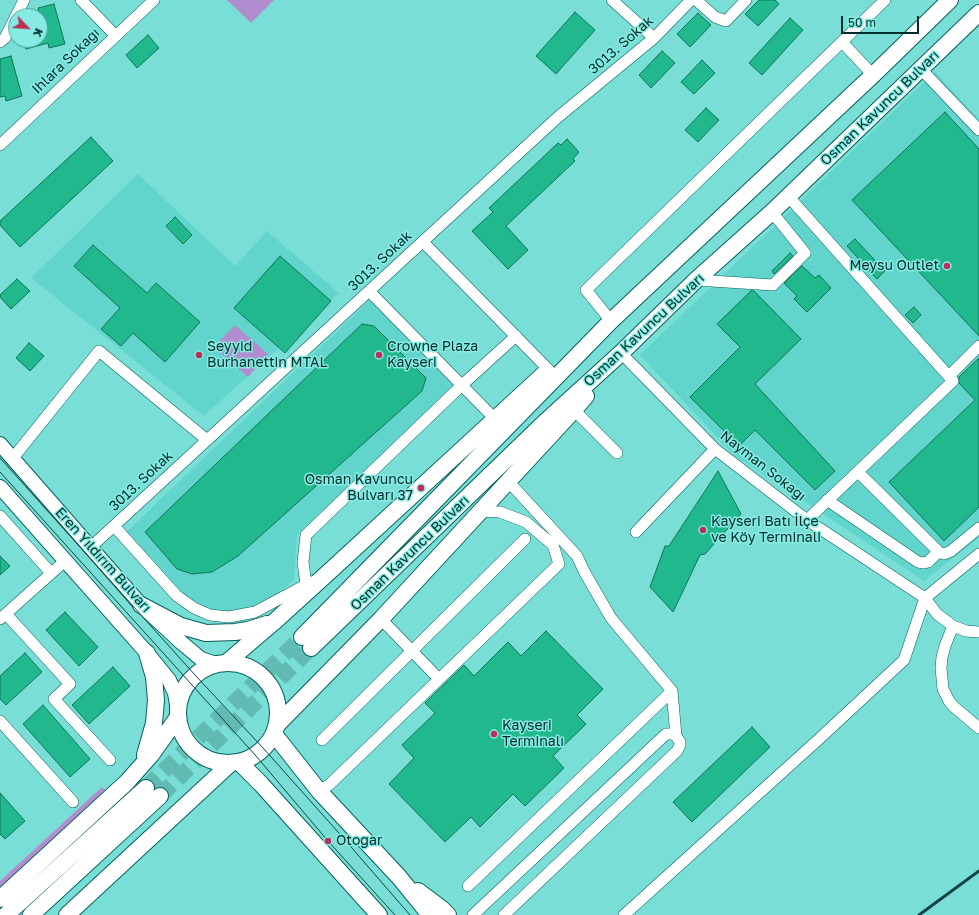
<!DOCTYPE html>
<meta charset="utf-8">
<style>
body{margin:0}
#map{position:relative;width:979px;height:915px;overflow:hidden;background:#79dfd6;font-family:"Golos Text",sans-serif}
canvas{display:block}
.north{position:absolute;left:8px;top:8px;width:40px;height:40px;box-sizing:border-box;background:#86ece3;border:1px solid #509f99;border-radius:50%;rotate:115deg;font-size:11px;font-weight:700;line-height:16px;text-align:center;color:#002c29}
.north::after{content:'';display:block;margin:auto;width:14px;height:18px;background:#bd2e59;clip-path:polygon(50% 0,100% 100%,50% 72%,0 100%)}
.scale{position:absolute;left:841px;top:16px;width:78px;height:18px;box-sizing:border-box;border:2px solid #002c29;border-top:0;padding-left:5px;font-size:12px;line-height:14px;white-space:nowrap;color:#002c29;-webkit-text-stroke:3px #86ece3;paint-order:stroke}
</style>
<div id="map">
<canvas width="979" height="915"></canvas>
<div class="north">K</div>
<div class="scale">50 m</div>
</div>
<script>
const ctx = document.querySelector('canvas').getContext('2d');
ctx.lineJoin = 'round';
function paint(path, color) {
  ctx.fillStyle = color;
  ctx.fill(path, 'evenodd');
}
function toPath(rows) {
  const path = new Path2D();
  for (const r of rows) {
    if (r.length === 3) {
      path.moveTo(r[0] + r[2], r[1]);
      path.arc(r[0], r[1], r[2], 0, 2 * Math.PI);
      continue;
    }
    path.moveTo(r[0], r[1]);
    for (let i = 2; i < r.length; i += 2) path.lineTo(r[i], r[i + 1]);
  }
  return path;
}
function stroke(path, color, width, dash) {
  ctx.strokeStyle = color;
  ctx.lineWidth = width;
  ctx.lineCap = dash ? 'butt' : 'round';
  ctx.setLineDash(dash || []);
  ctx.stroke(path);
}
function write(font, color, halo, rows, align = 'center') {
  ctx.font = font + ' "Golos Text",sans-serif';
  ctx.lineWidth = 3;
  ctx.setLineDash([]);
  ctx.textBaseline = 'middle';
  ctx.strokeStyle = halo;
  ctx.fillStyle = color;
  for (const [text, x, y, turn = 0] of rows) {
    ctx.save();
    ctx.translate(x, y);
    ctx.rotate((+turn || 0) * Math.PI / 180);
    ctx.textAlign = isNaN(turn) ? turn : align;
    if (halo) ctx.strokeText(text, 0, 0);
    ctx.fillText(text, 0, 0);
    ctx.restore();
  }
}
const built = toPath([
 [935,72,979,119,979,538,924,581,734,455,640,355],
 [138,174,235,266,267,231,339,293,204,416,31,278],
 [371,299,454,386,297,535,294,580,277,595,255,607,238,611,220,611,211,609,203,606,188,598,127,531]
]);
const green = toPath([
 [227,0,274,0,251,23],
 [235,325,268,354,248,377,214,347],
 [102,787,107,792,0,889,0,881]
]);
const building = toPath([
 [759,0,775,0,779,4,758,26,745,14,759,0],
 [54,4,65,44,49,48,48,43,26,49,23,40,40,40,40,15,38,8,54,4],
 [575,12,595,30,556,74,536,56,575,12],
 [698,13,711,25,690,47,677,34,698,13],
 [790,18,803,30,762,75,749,63,790,18],
 [148,35,159,48,137,68,126,55,148,35],
 [662,51,675,63,651,88,639,75,662,51],
 [11,56,22,96,6,101,5,96,0,97,0,59,11,56],
 [702,60,715,73,694,94,681,82,702,60],
 [706,108,719,120,698,142,685,130,706,108],
 [945,112,979,149,979,336,852,200,945,112],
 [91,137,113,161,20,247,0,225,0,221,91,137],
 [567,139,579,152,573,159,575,161,506,226,528,250,508,269,472,231,493,212,489,208,558,143,561,145,567,139],
 [175,217,192,235,183,244,166,226,175,217],
 [855,239,885,271,877,279,847,246,855,239],
 [93,245,147,293,156,283,200,322,165,362,133,333,121,346,101,329,120,308,74,266,93,245],
 [790,253,793,256,774,274,772,271,790,253],
 [280,256,331,301,285,353,234,308,280,256],
 [802,266,815,278,819,275,831,288,807,312,794,299,797,296,784,283,802,266],
 [17,279,30,291,11,309,0,297,0,295,17,279],
 [751,291,754,291,801,339,755,384,835,471,815,490,755,430,739,446,690,397,740,347,717,324,751,291],
 [914,307,921,315,913,323,905,315,914,307],
 [362,324,374,326,426,378,422,391,238,556,212,572,192,574,177,569,145,532,362,324],
 [29,343,44,356,30,371,16,358,29,343],
 [979,358,979,507,944,541,889,482,975,400,959,383,959,377,979,358],
 [718,471,741,514,705,554,700,555,673,612,650,587,665,546,669,546,718,471],
 [0,556,10,566,0,575,0,556],
 [65,612,98,647,79,666,46,630,65,612],
 [546,631,603,689,577,715,586,724,553,756,564,768,525,806,513,794,480,827,471,817,445,842,389,784,414,758,402,745,435,713,425,703,464,665,474,676,508,642,521,656,546,631],
 [25,653,42,672,6,705,0,699,0,676,25,653],
 [113,667,130,686,89,724,72,705,113,667],
 [43,705,90,759,70,777,23,724,43,705],
 [752,727,770,747,692,822,673,802,752,727],
 [0,793,25,821,5,839,0,834,0,793]
]);
const highwayTunnel = toPath([
 [146,788,302,637],
 [160,796,311,648]
]);
const minor = toPath([
 [81,0,115,35],
 [612,0,654,38],
 [696,0,715,17,726,21,746,0],
 [0,42,5,38,24,0],
 [842,42,873,75],
 [921,69,979,130],
 [0,145,154,0],
 [788,196,953,381,807,520],
 [423,242,549,370],
 [696,280,773,285,805,253,772,212],
 [369,291,495,419],
 [611,321,586,290,885,0],
 [621,353,715,449,807,520,925,598,979,554],
 [949,376,979,346],
 [574,410,617,453],
 [13,458,99,351,207,440],
 [858,472,940,553,944,554,951,551,979,528],
 [508,481,577,556,585,573,611,618,672,691,676,736],
 [827,500,918,562,924,563,928,562,938,552],
 [0,516,51,573],
 [114,526,177,596,194,608,210,615,229,617,255,612,311,582],
 [636,532,715,449],
 [91,547,558,117,654,38,691,0],
 [306,585,303,562,306,535,462,385,516,336],
 [925,598,937,614,953,626,966,631,979,632],
 [6,614,70,684,54,699,110,760],
 [0,619,65,561],
 [381,619,439,679],
 [953,626,945,646,942,657,941,668,943,689,949,701,953,706,979,728],
 [0,721,73,802],
 [322,740,525,539],
 [319,791,329,785,559,564,553,545,526,522,500,512,480,511],
 [468,886,672,691],
 [473,915,666,734,673,734,676,736,680,742,680,745,677,751,504,915],
 [624,915,819,739,904,660,925,598]
]);
const major = toPath([
 [0,444,141,605,182,643,201,659,216,664],
 [0,487,147,653,169,680,175,693,178,711]
]);
const highway = toPath([
 [141,605,181,626,206,633,235,632,248,630,267,624],
 [302,637,611,321,873,75,950,0],
 [311,648,544,423,621,353,696,280,772,212,979,13],
 [228,713,50],
 [226,663,274,622,330,571,544,374],
 [277,725,381,619,574,410,586,396],
 [274,734,319,791,399,877,430,915],
 [145,755,154,723,156,700,154,677,147,653],
 [240,763,261,784,379,915],
 [418,891,442,909,448,915],
 [0,899,127,782,151,755,178,717],
 [6,915,146,788],
 [31,915,160,796],
 [67,915,230,764]
]);
const tram = toPath([
 [0,458,195,675,264,749,338,832,410,915],
 [0,472,256,756,328,841,395,915]
]);
const rail = toPath([
 [919,915,979,871]
]);
const markers = [
 [947,266,4,"#bd2e59"],
 [199,355,4,"#bd2e59"],
 [379,355,4,"#bd2e59"],
 [421,488,4,"#bd2e59"],
 [703,530,4,"#bd2e59"],
 [494,734,4,"#bd2e59"],
 [328,841,4,"#bd2e59"]
];
const streetNames = [
 ["3013. Sokak",621,45,-41],
 ["Ihlara Sokağı",66,61,-44],
 ["Osman Kavuncu Bulvarı",880,108,-44],
 ["3013. Sokak",380,261,-43],
 ["Osman Kavuncu Bulvarı",644,330,-43],
 ["Nayman Sokağı",763,466,38],
 ["3013. Sokak",141,481,-43],
 ["Osman Kavuncu Bulvarı",410,553,-44],
 ["Eren Yıldırım Bulvarı",103,560,48]
];
const poiNames = [
 ["Meysu Outlet",939,266,"right"],
 ["Seyyid",207,347],
 ["Burhanettin MTAL",207,363],
 ["Crowne Plaza",387,347],
 ["Kayseri",387,363],
 ["Osman Kavuncu",413,480,"right"],
 ["Bulvarı 37",413,496,"right"],
 ["Kayseri Batı İlçe",711,522],
 ["ve Köy Terminali",711,538],
 ["Kayseri",502,726],
 ["Terminalı",502,742],
 ["Otogar",336,841]
];
paint(built, '#61d5cc');
paint(green, '#b18dd0');
paint(building, '#21b88e');
stroke(building, '#0e7458', 1);
stroke(highwayTunnel, '#61bbb3', 16, [16, 8]);
stroke(minor, '#00615c', 12);
stroke(major, '#00615c', 16);
stroke(highway, '#00615c', 18);
stroke(minor, '#fff', 11);
stroke(major, '#fff', 14);
stroke(highway, '#fff', 16);
stroke(tram, '#104440', 1);
stroke(rail, '#104440', 3);
for (const [x, y, r, color] of markers) {
  const dot = new Path2D();
  dot.arc(x, y, r, 0, 2 * Math.PI);
  ctx.fillStyle = color;
  ctx.fill(dot);
  stroke(dot, '#86ece3', 1.5);
}
write('14px', '#002c29', '#86ece3', streetNames);
write('14px', '#002c29', '#86ece3', poiNames, 'left');
</script>
